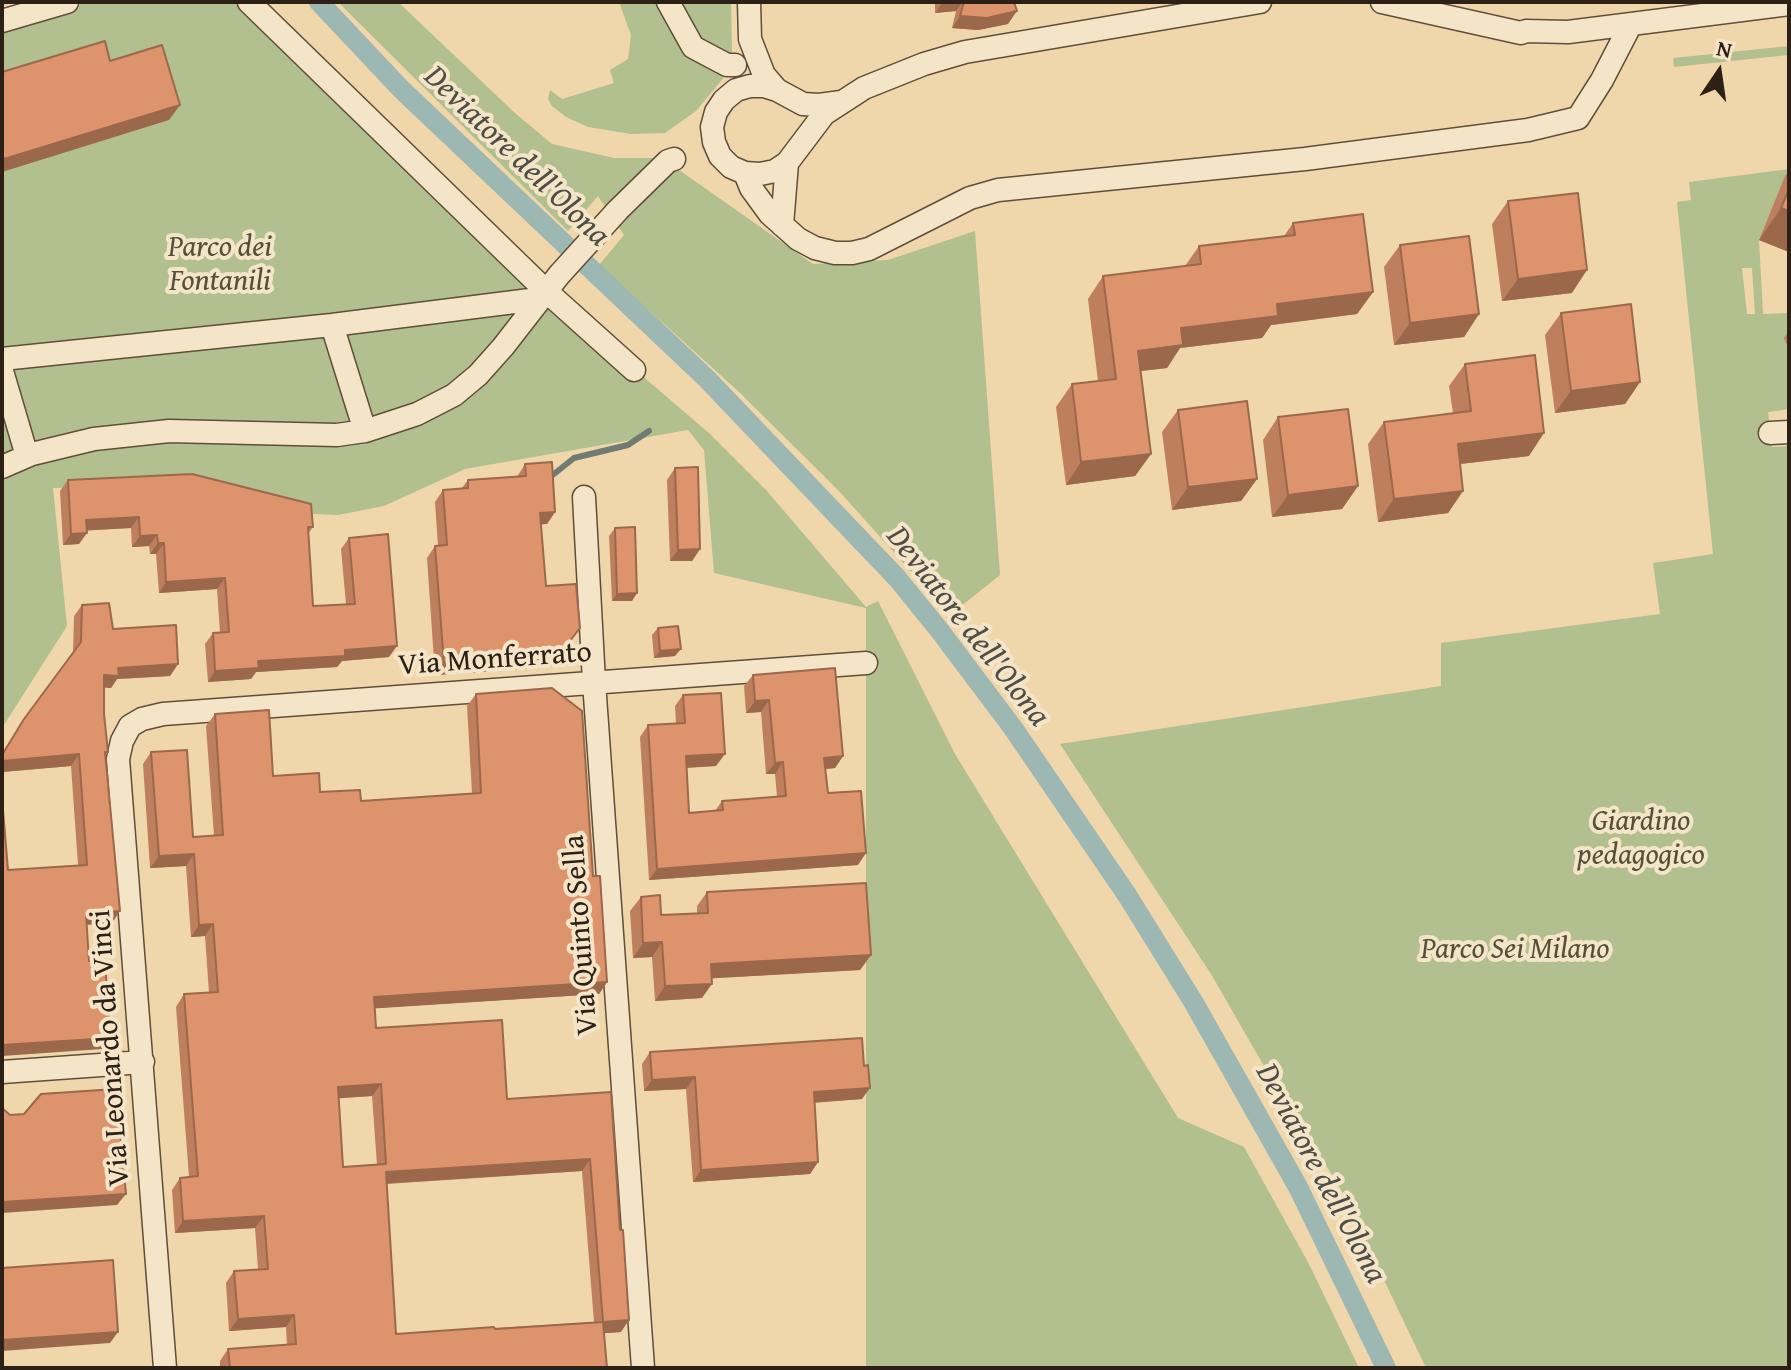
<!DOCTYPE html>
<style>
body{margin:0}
#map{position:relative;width:1791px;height:1370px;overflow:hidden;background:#efd7ab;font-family:"Gentium Book Plus",serif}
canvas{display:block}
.frame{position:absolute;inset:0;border:4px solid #2d2016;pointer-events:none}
.north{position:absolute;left:1679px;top:32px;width:80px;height:80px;-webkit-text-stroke:6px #f5e5c8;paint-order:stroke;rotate:13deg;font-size:22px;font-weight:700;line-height:32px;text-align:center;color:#2d2016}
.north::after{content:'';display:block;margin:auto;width:28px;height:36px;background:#2d2016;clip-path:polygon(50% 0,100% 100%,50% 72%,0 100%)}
</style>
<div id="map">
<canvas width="1791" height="1370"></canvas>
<div class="frame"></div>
<div class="north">N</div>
</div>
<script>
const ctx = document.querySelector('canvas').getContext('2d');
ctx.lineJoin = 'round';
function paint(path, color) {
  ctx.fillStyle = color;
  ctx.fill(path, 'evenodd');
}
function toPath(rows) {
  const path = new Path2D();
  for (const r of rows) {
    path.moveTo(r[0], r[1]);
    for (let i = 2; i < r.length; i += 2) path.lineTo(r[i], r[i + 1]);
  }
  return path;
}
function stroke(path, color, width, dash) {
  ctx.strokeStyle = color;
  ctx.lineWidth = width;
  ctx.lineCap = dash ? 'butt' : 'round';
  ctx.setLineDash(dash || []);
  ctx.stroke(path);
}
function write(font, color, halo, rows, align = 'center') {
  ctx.font = font + ' "Gentium Book Plus",serif';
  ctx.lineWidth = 8;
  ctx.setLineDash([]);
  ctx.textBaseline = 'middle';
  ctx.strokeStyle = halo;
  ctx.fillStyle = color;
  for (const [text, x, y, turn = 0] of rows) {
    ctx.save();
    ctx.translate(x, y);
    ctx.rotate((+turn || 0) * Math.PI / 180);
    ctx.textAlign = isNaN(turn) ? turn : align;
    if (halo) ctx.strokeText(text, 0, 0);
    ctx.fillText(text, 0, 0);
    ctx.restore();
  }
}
const green = toPath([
 [88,2,266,2,647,380,709,433,767,491,866,607,878,601,955,754,1178,1118,1244,1147,1309,1264,1359,1368,866,1368,866,608,714,573,704,450,688,430,465,469,384,506,338,515,313,514,229,484,53,488,67,626,2,728,2,29],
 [338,2,398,2,515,113,552,144,614,158,662,158,813,264,888,260,975,231,1000,575,950,615,839,491,738,391,599,265,624,235,598,196,568,231],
 [619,2,731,2,732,52,730,70,696,111,665,133,631,134,588,127,566,117,552,106,548,99,550,90,562,99,614,83,610,70,628,59,631,35],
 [1789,46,1789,55,1674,67,1673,58],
 [1789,169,1789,178,1785,177,1759,240,1763,314,1789,313,1789,409,1768,412,1772,447,1789,446,1789,1368,1426,1368,1339,1186,1272,1080,1211,974,1060,744,1441,686,1441,643,1660,614,1653,563,1713,554,1677,202,1691,200,1689,182],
 [1742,268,1752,268,1755,314,1747,314]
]);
const stream = toPath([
 [549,478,574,458,628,445,649,431]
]);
const canal = toPath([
 [319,2,402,90,707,379,897,578,940,631,1013,728,1127,895,1194,1003,1298,1187,1386,1368]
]);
const street = toPath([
 [249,2,546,291,634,370],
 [668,2,693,47,727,65,735,65],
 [749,2,750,39,764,75,777,90],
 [1382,2,1521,33,1526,31,1568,32,1789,4],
 [2,21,67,2],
 [841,102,819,105,803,104,777,90,764,86,750,86,736,90,724,100,716,112,712,127,714,142,720,156,731,167,745,173,760,174,775,171,787,163,824,114,864,88,924,64,965,52,1260,2],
 [745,173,751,188,770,214,798,239,815,248,835,253,852,253,869,249,970,198,998,190,1305,159,1528,130,1578,118,1602,80,1631,24],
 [782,225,787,163],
 [332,325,365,431],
 [2,359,332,325,538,299],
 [2,371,27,456],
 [1770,433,1789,432],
 [2,467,32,454,94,439,169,431,337,435,365,431,417,414,454,395,478,375,503,347,559,275,618,210,668,161,674,159],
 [584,497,594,682,643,1368],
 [2,1072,143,1062],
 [165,1368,118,759,122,741,130,726,142,719,163,714,866,663]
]);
const wall = toPath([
 [935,2,1014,2,1008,24,978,30,952,28,956,11,935,13],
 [1789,171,1789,252,1759,240,1785,176],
 [1508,201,1572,293,1502,301,1492,224],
 [1293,223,1373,292,1357,314,1271,325,1262,338,1180,348,1167,368,1141,371,1151,454,1135,476,1066,485,1056,407,1072,384,1098,381,1088,299,1103,276,1185,266,1199,246,1284,236],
 [1400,245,1479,314,1464,337,1394,345,1384,267],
 [1561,313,1640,382,1625,404,1555,413,1545,335],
 [1789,331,1789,350,1784,338],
 [1465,364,1529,456,1460,464,1463,491,1448,513,1378,522,1368,444,1384,422,1453,413,1449,386],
 [1178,410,1257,479,1241,501,1172,510,1162,432],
 [1278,417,1358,486,1342,509,1272,517,1263,440],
 [525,464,555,512,547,524,541,524,551,667,435,675,427,558,435,546,438,546,435,502,443,490,461,489,468,480,517,477],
 [675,468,700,549,692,561,670,561,667,480],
 [68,480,313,527,308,534,313,606,346,604,341,549,349,538,389,657,342,661,337,667,256,672,251,679,208,682,205,644,213,633,220,633,217,589,159,593,156,554,150,554,149,546,132,547,131,528,87,530,79,544,63,545,60,491],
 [615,528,632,601,612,601,609,536],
 [82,605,113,629,178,664,170,676,117,679,111,688,104,687,104,714,108,752,106,755,112,923,86,925,89,961,110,1038,102,1049,8,870,78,865,71,766,2,772,2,754,24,719,73,653,74,616],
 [658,628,675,656,654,658,652,635],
 [753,675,843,756,835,768,825,769,828,793,858,865,649,880,640,737,648,725,676,724,675,706,683,695,716,766,687,768,689,813,715,811,722,801,777,797,775,774,766,774,761,712,746,713,744,686],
 [476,694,593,876,607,982,599,994,375,1008,376,1028,507,1099,611,1092,621,1332,604,1333,606,1368,220,1368,220,1361,228,1349,287,1345,286,1327,229,1331,226,1283,234,1271,258,1269,255,1228,175,1233,172,1190,180,1178,189,1177,176,1007,184,994,209,993,205,936,191,937,186,866,150,868,143,764,151,752,193,837,214,836,206,726,215,714,273,776,320,792,361,801,472,793,467,706],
 [372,1096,377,1165,343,1167,338,1098],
 [582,1171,594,1322,396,1334,387,1184],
 [707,892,871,955,860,970,712,978,702,998,655,1001,652,957,633,958,630,911,641,897,661,915,697,913,697,906],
 [650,1052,862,1099,814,1103,818,1162,810,1174,693,1182,686,1089,644,1091,642,1064]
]);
const shadedWall = toPath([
 [943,2,963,2,956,11,935,13],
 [1017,11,1008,24,978,30,952,28,960,16],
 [180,105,169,120,2,172,2,162,4,159],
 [1781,208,1789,211,1789,252,1759,240],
 [1587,270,1572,293,1502,301,1518,279],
 [1373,292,1357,314,1271,325,1262,338,1180,348,1167,368,1123,373,1138,351,1181,328,1277,304],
 [1479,314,1464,337,1394,345,1410,323],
 [1640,382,1625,404,1555,413,1571,391],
 [1544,433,1529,456,1442,466,1458,444],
 [1151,454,1135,476,1066,485,1081,462],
 [1257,479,1241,501,1172,510,1188,487],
 [1358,486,1342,509,1272,517,1288,495],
 [1463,491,1448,513,1378,522,1394,499],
 [555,512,547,524,532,525,540,513],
 [139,517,131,528,79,531,86,520],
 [87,533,79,544,63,545,71,534],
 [157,535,149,546,132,547,140,536],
 [158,543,164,543,156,554,150,554],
 [700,549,692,561,670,561,678,550],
 [225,578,217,589,159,593,166,582],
 [637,593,632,601,612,601,617,594],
 [572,640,551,667,435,675,444,664],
 [397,646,389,657,342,661,337,667,256,672,251,679,208,682,215,671,258,661,345,650],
 [681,649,675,656,654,658,660,651],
 [178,664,170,676,117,679,111,688,96,687,104,675,118,668],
 [769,700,761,712,746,713,755,701],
 [79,754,71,766,2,772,2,761],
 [725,754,716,766,678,768,686,756],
 [843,756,835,768,816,770,824,758],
 [783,762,775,774,766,774,775,763],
 [866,853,858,865,649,880,657,869],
 [194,854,186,866,150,868,159,856],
 [120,911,112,923,78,925,86,914],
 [213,924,205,936,191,937,199,925],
 [662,942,652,957,633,958,643,943],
 [871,955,860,970,701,979,711,964],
 [607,982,599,994,366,1009,374,997],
 [712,984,702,998,655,1001,665,986],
 [110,1038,102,1049,2,1056,2,1045],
 [695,1077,686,1089,644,1091,652,1080],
 [381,1084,372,1096,329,1099,338,1087],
 [870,1088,862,1099,805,1103,814,1092],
 [590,1159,582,1171,378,1184,386,1172],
 [818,1162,810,1174,693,1182,701,1170],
 [126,1194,117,1205,2,1213,2,1202],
 [264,1216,255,1228,175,1233,183,1221],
 [294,1315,286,1327,229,1331,238,1319],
 [629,1320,621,1332,595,1334,603,1322],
 [118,1332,110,1343,2,1351,2,1340]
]);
const building = toPath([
 [964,2,1014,2,1017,11,987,18,960,16,964,2],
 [105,41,110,61,162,45,180,105,4,159,2,153,2,72,105,41],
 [1789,189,1789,211,1781,208,1789,189],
 [1578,193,1587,270,1518,279,1508,201,1578,193],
 [1363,214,1373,292,1277,304,1278,316,1181,328,1183,345,1138,351,1151,454,1081,462,1072,384,1116,379,1103,276,1201,264,1199,246,1295,235,1293,223,1363,214],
 [1469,236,1479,314,1410,323,1400,245,1469,236],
 [1631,304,1640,382,1571,391,1561,313,1631,304],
 [1535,355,1544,433,1458,444,1463,491,1394,499,1384,422,1471,411,1465,364,1535,355],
 [1247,401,1257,479,1188,487,1178,410,1247,401],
 [1348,409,1358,486,1288,495,1278,417,1348,409],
 [552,462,555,512,540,513,546,586,576,584,580,628,559,655,444,664,435,546,447,545,443,490,468,488,468,480,526,476,525,464,552,462],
 [698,467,700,549,678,550,675,468,698,467],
 [192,474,311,504,313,527,308,527,313,606,355,604,349,538,388,534,397,646,345,650,345,656,258,661,259,668,215,671,213,633,229,632,225,578,166,582,164,543,158,543,157,535,140,536,139,517,86,520,87,533,71,534,68,480,192,474],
 [635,527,637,593,617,594,615,528,635,527],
 [109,603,113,629,176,625,178,664,118,668,119,676,104,675,104,714,108,752,105,752,120,911,86,914,89,961,105,960,110,1038,2,1045,2,810,3,810,8,870,87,865,79,754,2,761,2,755,24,719,81,642,82,605,109,603],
 [678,626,681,649,660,651,658,628,678,626],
 [835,668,843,756,824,758,828,793,861,791,866,853,657,869,648,725,685,723,683,695,721,693,725,754,686,756,689,813,723,810,722,801,786,796,783,762,775,763,769,700,755,701,753,675,835,668],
 [552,688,582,711,593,876,600,876,607,982,374,997,376,1028,502,1020,507,1099,611,1092,620,1230,623,1230,629,1320,603,1322,607,1368,230,1368,228,1349,296,1344,294,1315,238,1319,234,1271,268,1269,264,1216,183,1221,180,1178,198,1176,184,994,218,992,213,924,199,925,194,854,159,856,151,752,187,750,193,837,223,835,215,714,269,710,273,776,319,773,320,792,360,790,361,801,481,793,476,694,552,688],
 [381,1084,386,1164,343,1167,338,1087,381,1084],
 [590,1159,603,1322,495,1329,494,1327,396,1334,386,1172,590,1159],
 [866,883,871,955,711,964,712,984,665,986,662,942,643,943,641,897,660,895,661,915,708,913,707,892,866,883],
 [862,1038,864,1066,868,1065,870,1088,814,1092,818,1162,701,1170,695,1077,652,1080,650,1052,862,1038],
 [116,1089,126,1194,2,1202,2,1108,10,1115,24,1114,41,1094,116,1089],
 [113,1260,118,1332,2,1340,2,1268,113,1260]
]);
const parkNames = [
 ["Parco dei",220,248],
 ["Fontanili",220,282],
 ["Giardino",1641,822],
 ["pedagogico",1641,856],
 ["Parco Sei Milano",1515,950]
];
const streetNames = [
 ["Via Monferrato",495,660,-4],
 ["Via Quinto Sella",582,935,-94],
 ["Via Leonardo da Vinci",111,1048,-94]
];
const waterNames = [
 ["Deviatore dell'Olona",516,157,44],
 ["Deviatore dell'Olona",967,627,52],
 ["Deviatore dell'Olona",1320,1174,62]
];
paint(green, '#b2bf8e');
stroke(stream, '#707b74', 6);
stroke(canal, '#9db7b3', 20);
stroke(street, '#5e4e3b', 25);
stroke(street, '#f5e5c8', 22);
paint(wall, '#be7f5e');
paint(shadedWall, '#9b684c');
paint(building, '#dd946d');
stroke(building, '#9b684c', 2);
write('italic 30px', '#55503a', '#f5e5c8', parkNames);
write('30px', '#2d2016', '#f5e5c8', streetNames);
write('italic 32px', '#4f4d45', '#f5e5c8', waterNames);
</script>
